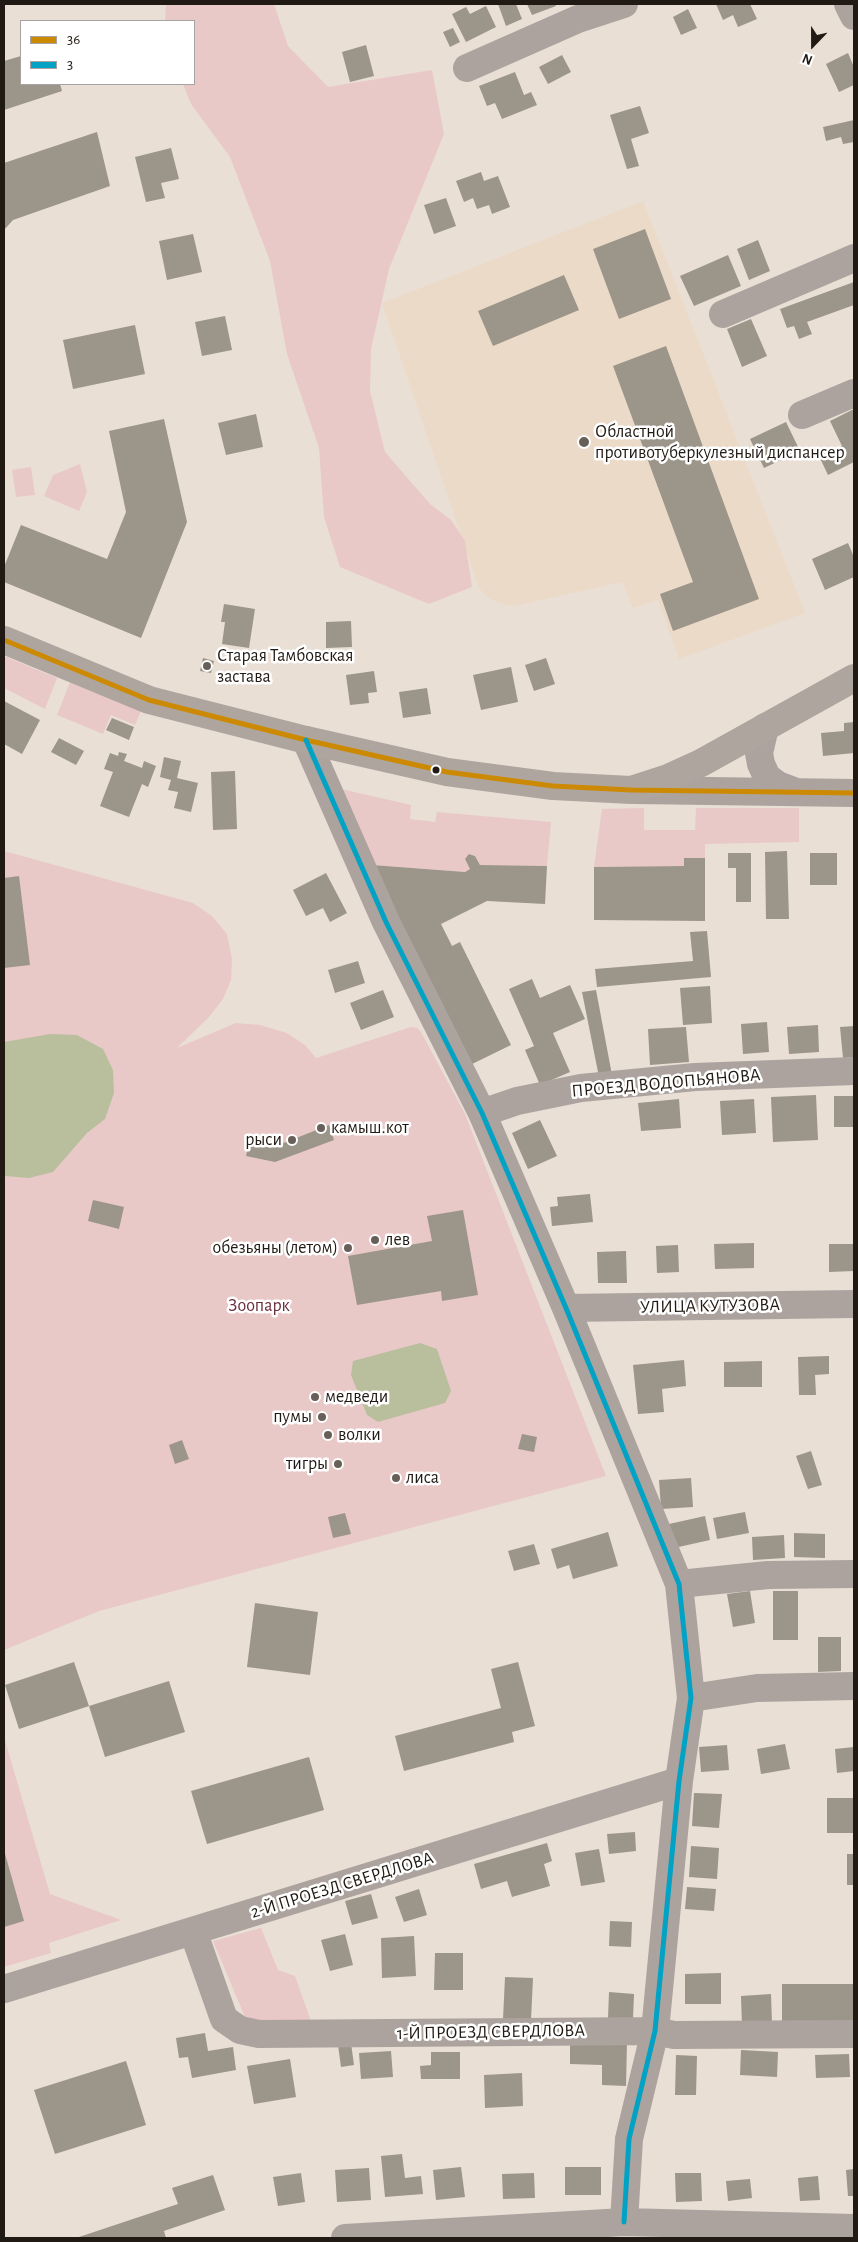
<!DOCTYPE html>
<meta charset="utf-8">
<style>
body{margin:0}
#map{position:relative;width:858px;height:2242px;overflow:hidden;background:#e9dfd5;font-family:"Alegreya Sans",sans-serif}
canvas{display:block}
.frame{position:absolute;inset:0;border:5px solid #211a14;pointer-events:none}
.legend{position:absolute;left:20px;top:20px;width:175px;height:65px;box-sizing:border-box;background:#fff;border:1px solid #a6a3a1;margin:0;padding:6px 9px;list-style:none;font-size:15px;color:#211a14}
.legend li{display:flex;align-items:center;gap:10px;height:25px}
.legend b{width:25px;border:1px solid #a6a3a1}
.north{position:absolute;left:788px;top:20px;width:50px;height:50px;-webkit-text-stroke:4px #fff;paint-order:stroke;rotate:202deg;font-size:14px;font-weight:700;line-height:20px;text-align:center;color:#211a14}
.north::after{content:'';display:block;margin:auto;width:18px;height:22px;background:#211a14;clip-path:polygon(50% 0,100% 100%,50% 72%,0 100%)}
</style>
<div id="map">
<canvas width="858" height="2242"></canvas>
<div class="frame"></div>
<ul class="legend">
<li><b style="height:6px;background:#cc8a04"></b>36</li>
<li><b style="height:6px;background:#02a2c5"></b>3</li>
</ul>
<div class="north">N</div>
</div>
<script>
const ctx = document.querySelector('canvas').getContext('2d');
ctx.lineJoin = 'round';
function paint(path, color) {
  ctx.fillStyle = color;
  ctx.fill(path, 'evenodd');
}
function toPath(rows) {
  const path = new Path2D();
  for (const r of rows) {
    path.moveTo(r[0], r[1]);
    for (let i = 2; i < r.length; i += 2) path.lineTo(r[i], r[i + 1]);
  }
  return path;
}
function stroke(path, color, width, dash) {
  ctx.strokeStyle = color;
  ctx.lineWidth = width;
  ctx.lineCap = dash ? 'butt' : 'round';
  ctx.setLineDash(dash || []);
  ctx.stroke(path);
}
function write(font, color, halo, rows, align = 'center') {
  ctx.font = font + ' "Alegreya Sans",sans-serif';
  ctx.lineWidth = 5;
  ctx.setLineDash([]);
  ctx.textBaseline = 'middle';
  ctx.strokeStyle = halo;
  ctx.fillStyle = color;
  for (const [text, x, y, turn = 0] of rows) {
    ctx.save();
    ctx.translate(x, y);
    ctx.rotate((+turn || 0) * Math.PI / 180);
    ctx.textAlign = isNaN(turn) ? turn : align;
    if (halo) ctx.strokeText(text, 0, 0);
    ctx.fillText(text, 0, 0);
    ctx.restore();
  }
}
const built = toPath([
 [643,201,805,613,679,659,658,600,633,608,622,582,514,606,500,603,488,598,479,588,382,303]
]);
const green = toPath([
 [166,4,274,4,288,46,328,87,432,70,444,134,389,269,371,349,370,391,385,452,430,504,451,520,465,541,472,587,429,604,340,567,324,517,319,448,287,354,270,261,230,157,191,104,183,84,194,84,194,21,165,21],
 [80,464,87,492,79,511,44,496,53,475],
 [31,467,35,495,16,497,12,470],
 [4,656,57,678,45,709,4,688],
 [70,682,141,711,135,725,111,715,103,734,57,715],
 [341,789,411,805,410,819,435,822,437,812,551,822,547,866,480,865,475,856,471,854,465,859,470,869,465,872,372,865],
 [644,808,644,830,695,830,696,808,799,808,799,842,705,844,705,858,684,858,684,866,594,867,602,809],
 [4,851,193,903,212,916,227,934,232,959,231,980,223,999,209,1017,177,1048,236,1023,260,1025,287,1033,305,1045,316,1058,411,1027,417,1028,421,1032,465,1114,606,1476,99,1611,4,1650],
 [4,1737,50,1894,121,1920,49,1943,51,1953,4,1967],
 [261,1928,278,1970,295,1976,311,2021,247,2022,213,1941]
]);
const water = toPath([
 [50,1034,77,1035,103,1049,113,1070,114,1093,105,1119,87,1133,53,1172,29,1178,4,1176,4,1042],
 [420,1343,437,1349,451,1391,445,1403,378,1422,367,1415,351,1375,353,1361]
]);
const building = toPath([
 [498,4,516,4,522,19,506,26],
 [527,4,555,4,556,6,532,15],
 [716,4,750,4,757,19,738,27,733,15,723,20],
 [486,6,496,27,466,42,452,14,466,7,470,14],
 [688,9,697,28,681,35,673,17],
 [453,28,460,42,450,47,443,32],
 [366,45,374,76,350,82,342,52],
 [848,53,854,67,854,85,839,92,826,64],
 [562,55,571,72,548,84,539,67],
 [21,56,21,84,60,84,62,91,4,110,4,61],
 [515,72,524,95,531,92,537,105,502,119,495,103,487,106,479,86],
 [640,106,649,133,631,139,639,166,627,169,610,115],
 [854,120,854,142,843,144,841,137,826,141,823,127],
 [97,132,110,186,13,220,4,230,4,163],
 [171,148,179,179,161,183,165,198,146,202,135,157],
 [481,172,484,181,498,176,510,207,492,214,489,205,477,209,473,198,464,202,456,181],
 [446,198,456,226,434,234,424,205],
 [645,229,671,299,619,319,593,249],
 [193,234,202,272,167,280,159,241],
 [758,240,770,271,749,280,737,249],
 [728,255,741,286,694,306,680,276],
 [564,275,579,310,493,346,478,311],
 [854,282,854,305,807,322,812,334,799,339,794,326,787,328,780,309],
 [225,316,232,350,202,356,195,322],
 [751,319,767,356,742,367,727,329],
 [135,325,145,374,73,389,63,340],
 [666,346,759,599,673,631,660,594,693,582,613,366],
 [854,409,854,462,828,475,819,456,842,446,830,421],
 [256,414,263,447,226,455,218,423],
 [164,419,187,522,141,638,4,582,4,567,21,525,107,559,126,512,109,431],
 [786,422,800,451,764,468,750,439],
 [848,543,854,557,854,577,825,590,812,559],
 [224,604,255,609,249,648,222,644,225,622,221,622],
 [351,621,352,647,326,648,326,622],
 [203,658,214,661,211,673,200,671],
 [546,658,555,684,534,691,525,665],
 [511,667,518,702,481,710,473,675],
 [374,671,377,692,368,693,369,703,350,705,346,675],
 [427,688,431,714,403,718,399,692],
 [4,701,40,720,22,754,4,744],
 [112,718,134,727,129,740,106,730],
 [854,722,854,753,823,756,821,733,844,731,844,723],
 [59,738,84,751,76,765,51,752],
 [119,752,127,754,124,761,142,768,144,761,156,766,148,787,142,784,129,817,100,806,113,772,104,769,110,753,118,756],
 [164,757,181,761,177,778,198,783,191,812,174,808,178,792,168,790,171,780,160,777],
 [235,771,237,829,213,830,211,772],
 [787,851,789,919,766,919,765,852],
 [728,853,751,853,751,902,736,902,736,868,728,868],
 [810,853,837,853,837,885,810,885],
 [469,854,475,856,480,865,547,866,545,904,487,901,441,924,452,946,460,942,511,1045,468,1066,372,865,465,872,470,869,465,859],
 [684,858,705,858,705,921,594,920,594,867,684,866],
 [326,873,347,913,330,922,323,908,306,916,293,890],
 [19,876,30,965,4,968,4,878],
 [707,931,711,977,597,987,595,969,693,961,690,932],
 [358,961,365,983,335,993,328,970],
 [532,979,540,998,570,985,585,1019,553,1033,570,1072,540,1085,525,1050,534,1046,509,989],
 [710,986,712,1023,683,1025,680,988],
 [383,990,394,1017,361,1030,350,1003],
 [596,990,612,1075,599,1077,582,992],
 [767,1022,769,1052,743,1054,741,1024],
 [818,1025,819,1052,789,1054,787,1027],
 [854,1026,854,1057,843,1058,840,1027],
 [686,1027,689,1062,650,1065,648,1029],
 [816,1095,818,1140,773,1142,771,1097],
 [834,1096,854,1096,854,1127,834,1127],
 [679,1099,681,1128,641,1131,638,1103],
 [754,1099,756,1133,722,1135,720,1101],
 [540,1120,557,1156,528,1169,512,1133],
 [329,1125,334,1140,275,1162,246,1156,249,1143,271,1148],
 [590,1194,593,1222,552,1226,550,1207,558,1206,557,1197],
 [93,1200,124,1207,119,1229,88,1221],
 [463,1210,478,1295,442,1301,441,1291,357,1305,348,1256,432,1241,427,1216],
 [754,1243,754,1268,715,1269,714,1244],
 [829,1244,854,1244,854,1271,829,1272],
 [678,1245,679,1272,657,1273,656,1246],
 [626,1251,627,1283,598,1283,597,1252],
 [829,1356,829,1374,815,1375,816,1395,799,1395,798,1357],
 [684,1360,686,1386,662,1389,664,1412,638,1414,633,1365],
 [762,1361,762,1387,724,1387,724,1362],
 [522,1434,537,1437,534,1452,518,1449],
 [182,1440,189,1459,175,1464,169,1445],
 [811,1451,822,1485,808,1489,796,1456],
 [691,1478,693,1507,661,1509,659,1480],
 [745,1512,749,1533,717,1539,713,1518],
 [345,1513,351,1534,333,1538,328,1517],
 [705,1516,710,1540,674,1548,669,1524],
 [608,1532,618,1566,573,1579,569,1565,557,1569,551,1549],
 [794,1533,825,1534,825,1558,794,1557],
 [784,1535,785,1558,753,1560,752,1537],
 [534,1544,540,1564,514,1571,508,1551],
 [750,1591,755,1623,733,1627,727,1594],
 [773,1591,798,1591,798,1640,773,1640],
 [255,1603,318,1612,310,1675,247,1667],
 [818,1637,841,1637,841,1671,818,1672],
 [74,1662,89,1706,19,1729,5,1685],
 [518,1662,535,1726,512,1732,514,1742,404,1771,395,1736,501,1708,491,1669],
 [169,1681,185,1732,105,1757,89,1706],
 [785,1744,790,1769,761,1774,757,1749],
 [727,1745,729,1770,701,1772,699,1747],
 [854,1747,854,1771,837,1773,835,1749],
 [309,1757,324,1810,207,1844,191,1791],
 [694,1793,722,1794,719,1828,692,1826],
 [827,1798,854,1798,854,1833,827,1833],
 [635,1832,636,1851,609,1854,607,1834],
 [547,1843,552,1861,544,1864,550,1886,512,1897,507,1881,481,1889,474,1864],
 [691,1846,719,1848,717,1879,689,1877],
 [599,1849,605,1882,581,1886,575,1853],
 [4,1850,24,1921,4,1927],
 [847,1854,854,1854,854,1885,847,1885],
 [687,1887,716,1889,714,1911,685,1909],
 [419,1889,427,1915,404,1922,395,1897],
 [371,1894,378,1918,352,1925,345,1901],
 [610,1921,632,1922,631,1947,609,1946],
 [345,1934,353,1965,330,1971,321,1940],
 [414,1936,416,1976,382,1978,381,1938],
 [435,1953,463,1953,463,1990,434,1990],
 [721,1973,721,2004,685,2004,685,1974],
 [505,1977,533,1978,531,2020,503,2019],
 [782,1984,854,1984,854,2021,782,2027],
 [609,1992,634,1994,633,2019,608,2018],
 [771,1994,772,2024,742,2026,741,1996],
 [205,2033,208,2051,233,2047,236,2070,192,2078,188,2057,179,2058,176,2038],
 [570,2040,627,2041,626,2086,602,2085,602,2065,570,2064],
 [351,2043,354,2065,341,2067,338,2045],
 [741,2050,778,2052,777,2077,740,2075],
 [391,2051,393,2077,361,2079,359,2053],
 [431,2052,460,2052,460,2079,421,2079,420,2066,431,2065],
 [849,2054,850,2077,816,2078,815,2055],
 [676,2055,697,2056,696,2095,675,2095],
 [290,2059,296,2097,254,2104,247,2066],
 [126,2061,146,2125,55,2154,34,2090],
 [522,2073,523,2106,485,2108,484,2075],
 [402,2154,405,2178,421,2176,423,2194,385,2197,381,2156],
 [461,2167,465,2197,436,2200,433,2170],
 [565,2167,601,2167,601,2195,565,2195],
 [369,2168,371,2200,337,2202,335,2170],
 [854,2169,854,2196,848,2196,846,2170],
 [301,2173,305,2202,278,2206,273,2177],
 [534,2173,535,2198,503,2199,502,2174],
 [675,2173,701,2173,702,2201,676,2202],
 [213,2175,225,2210,164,2231,166,2238,76,2238,178,2204,172,2188],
 [818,2176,820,2200,800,2201,798,2178],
 [750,2179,752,2198,728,2201,726,2181]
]);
const minor = toPath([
 [848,4,854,16],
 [467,68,578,19,624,4],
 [723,314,854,258],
 [802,415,854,393],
 [765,727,759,753,761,764,767,777,778,785,794,791],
 [306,740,386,922,482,1113,566,1308,679,1584,691,1698,679,1781,655,2031,629,2139,624,2222],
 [636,790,854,793],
 [482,1113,517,1101,581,1088,695,1077,854,1071],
 [566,1308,854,1304],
 [679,1584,768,1575,854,1574],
 [691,1698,757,1688,854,1686],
 [193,1931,224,2019,240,2030,259,2034,655,2031,674,2035,854,2034],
 [4,1989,679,1781],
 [345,2238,624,2222,854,2228]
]);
const major = toPath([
 [4,640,149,700,306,740,447,772,553,786,631,790,668,778,701,763,854,678]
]);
const bus1 = toPath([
 [4,640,149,700,306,740,447,772,553,786,631,790,854,793]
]);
const bus2 = toPath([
 [306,740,386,922,482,1113,566,1308,679,1584,691,1698,679,1781,655,2031,629,2139,624,2222]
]);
const markers = [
 [584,442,6,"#675f58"],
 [207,666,5,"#675f58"],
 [436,770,4.5,"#211a14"],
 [321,1128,5,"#675f58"],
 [292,1140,5,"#675f58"],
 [375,1240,5,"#675f58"],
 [348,1248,5,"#675f58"],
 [315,1397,5,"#675f58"],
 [322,1417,5,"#675f58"],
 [328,1435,5,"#675f58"],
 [338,1464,5,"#675f58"],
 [396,1478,5,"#675f58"]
];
const poiNames = [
 ["Областной",595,432],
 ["противотуберкулезный диспансер",595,453],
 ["Старая Тамбовская",217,656],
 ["застава",217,677],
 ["камыш.кот",331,1128],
 ["рыси",282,1140,"right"],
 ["лев",385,1240],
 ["обезьяны (летом)",338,1248,"right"],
 ["медведи",325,1397],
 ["пумы",312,1417,"right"],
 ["волки",338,1435],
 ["тигры",328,1464,"right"],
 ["лиса",406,1478]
];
const streetNames = [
 ["ПРОЕЗД ВОДОПЬЯНОВА",666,1083,-5],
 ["УЛИЦА КУТУЗОВА",710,1306,-1],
 ["2-Й ПРОЕЗД СВЕРДЛОВА",342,1885,-17],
 ["1-Й ПРОЕЗД СВЕРДЛОВА",491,2032,-1]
];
const parkNames = [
 ["Зоопарк",259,1306]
];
paint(built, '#ebdac8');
paint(green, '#e9c9c8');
paint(water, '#b9bf9d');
paint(building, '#9c9589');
stroke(minor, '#aca39f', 28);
stroke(major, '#afa59f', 28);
stroke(bus1, '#cc8a04', 5);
stroke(bus2, '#02a2c5', 5);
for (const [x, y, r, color] of markers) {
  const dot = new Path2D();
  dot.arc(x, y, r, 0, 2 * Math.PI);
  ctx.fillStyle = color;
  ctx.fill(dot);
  stroke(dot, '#fff', 2);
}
write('18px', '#211a14', '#fff', poiNames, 'left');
write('18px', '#211a14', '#fff', streetNames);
write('18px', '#6c2b3a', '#fff', parkNames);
</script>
